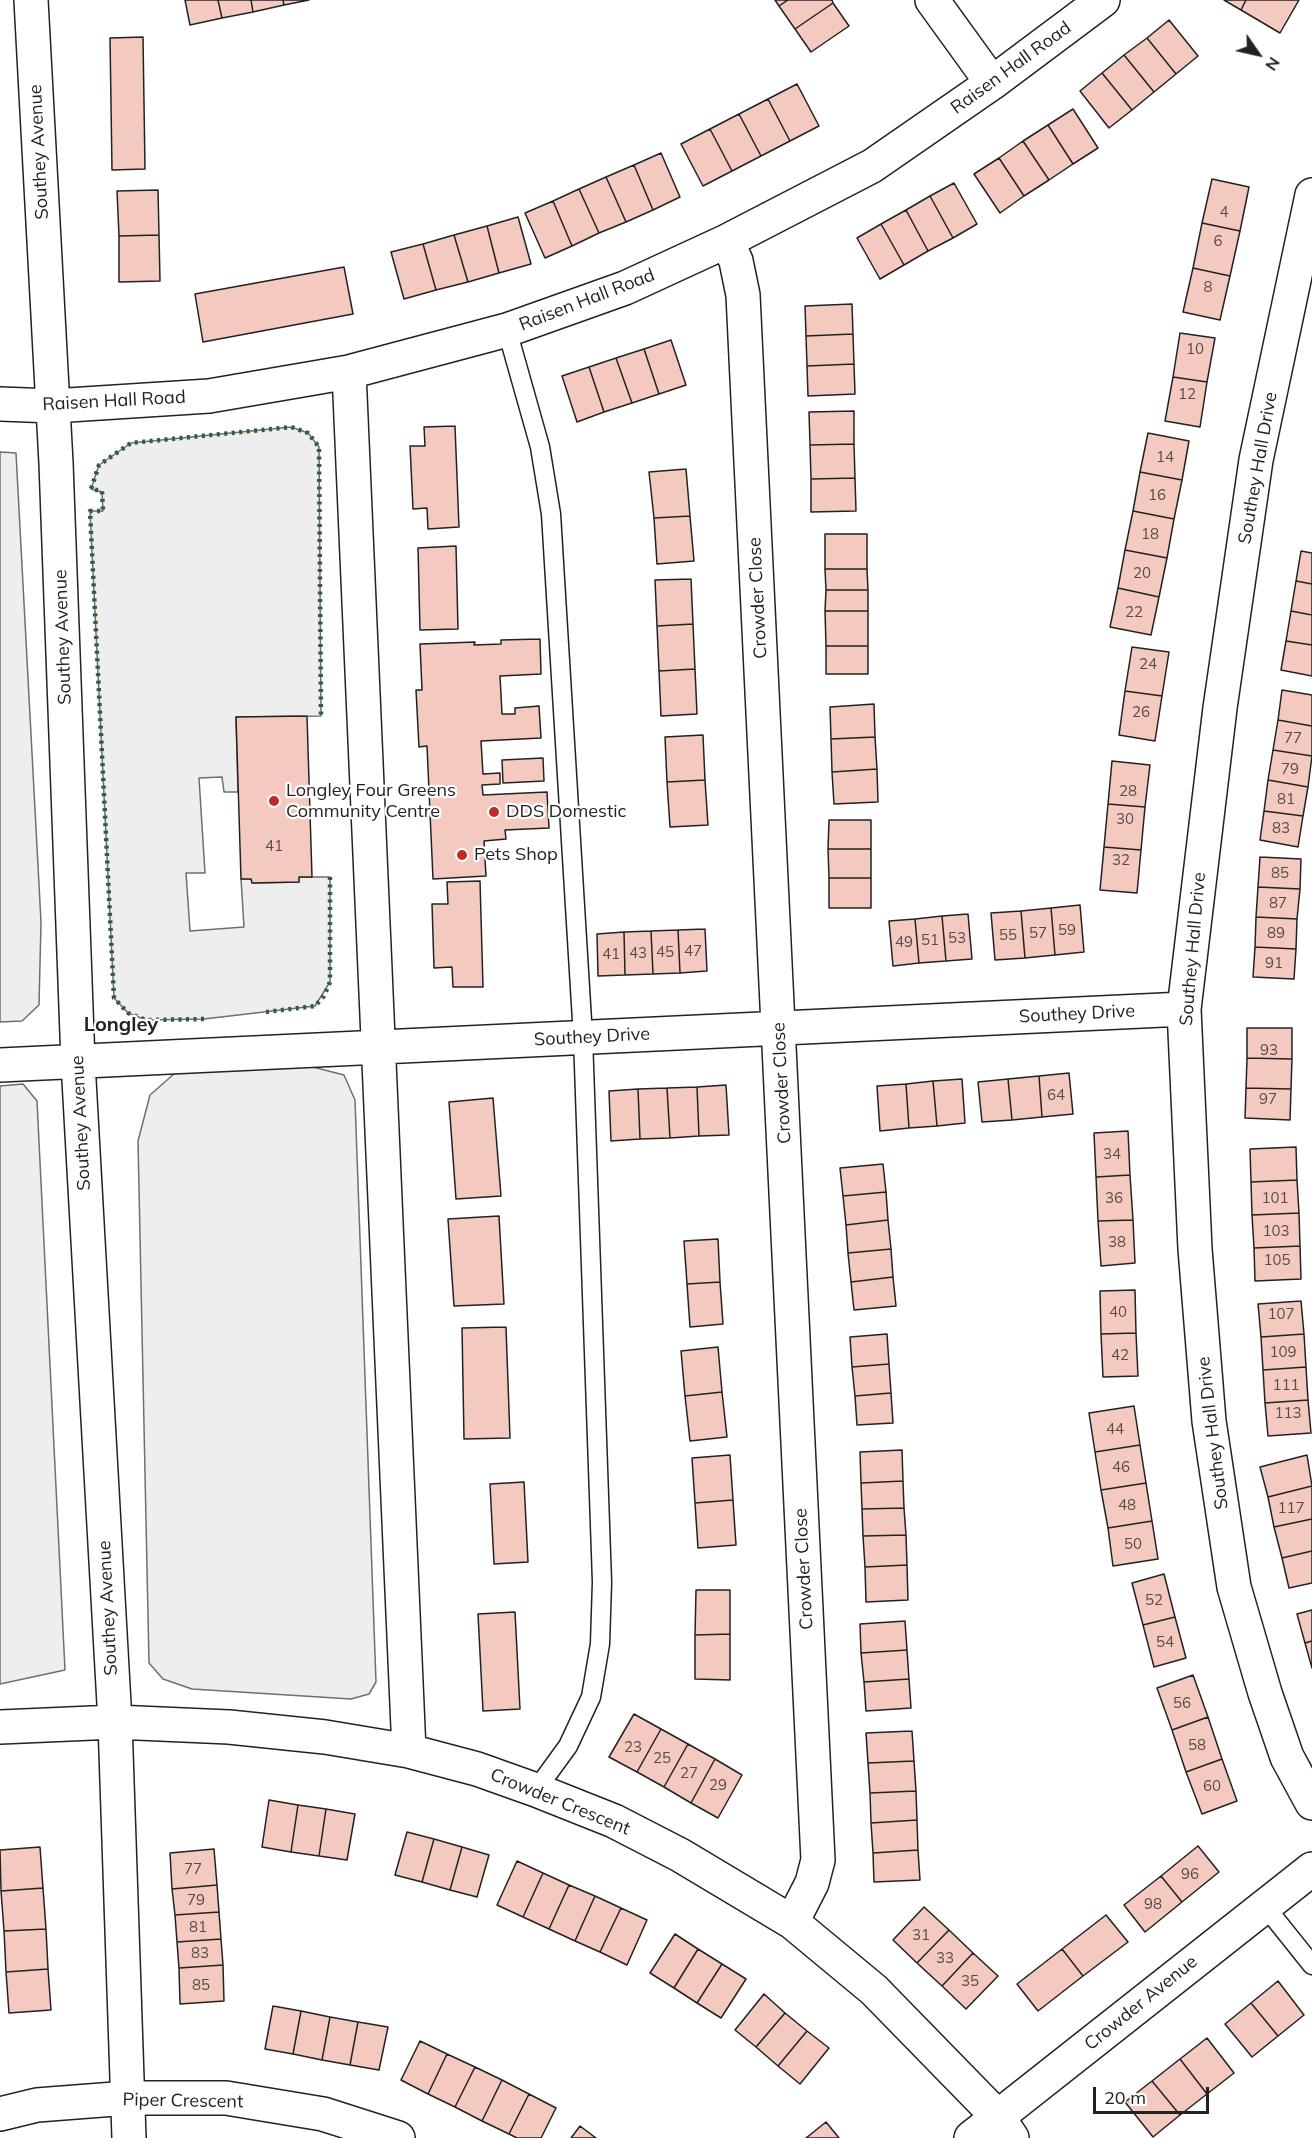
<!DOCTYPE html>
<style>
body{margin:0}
#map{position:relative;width:1312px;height:2138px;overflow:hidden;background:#fff;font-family:Mulish,sans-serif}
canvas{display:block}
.north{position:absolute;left:1228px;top:24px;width:60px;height:60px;-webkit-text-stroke:4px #fff;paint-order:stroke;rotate:124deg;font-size:16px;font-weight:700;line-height:24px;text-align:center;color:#222}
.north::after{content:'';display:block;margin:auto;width:21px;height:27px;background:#222;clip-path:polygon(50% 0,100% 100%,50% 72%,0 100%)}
.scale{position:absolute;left:1093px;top:2087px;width:116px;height:27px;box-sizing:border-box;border:3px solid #222;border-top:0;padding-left:8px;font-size:18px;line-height:21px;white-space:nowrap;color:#222;-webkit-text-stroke:4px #fff;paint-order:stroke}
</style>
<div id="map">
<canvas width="1312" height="2138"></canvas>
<div class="north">N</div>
<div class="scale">20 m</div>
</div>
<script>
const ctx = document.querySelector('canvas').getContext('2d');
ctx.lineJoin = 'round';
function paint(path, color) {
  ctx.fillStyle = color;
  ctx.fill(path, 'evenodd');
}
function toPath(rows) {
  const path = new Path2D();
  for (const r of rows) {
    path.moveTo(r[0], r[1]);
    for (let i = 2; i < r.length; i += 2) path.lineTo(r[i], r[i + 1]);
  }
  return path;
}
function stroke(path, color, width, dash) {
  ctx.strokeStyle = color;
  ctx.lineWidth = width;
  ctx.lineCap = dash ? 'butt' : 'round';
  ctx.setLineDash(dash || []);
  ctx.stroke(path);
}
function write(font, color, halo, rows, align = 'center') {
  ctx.font = font + ' Mulish,sans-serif';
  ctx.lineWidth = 4.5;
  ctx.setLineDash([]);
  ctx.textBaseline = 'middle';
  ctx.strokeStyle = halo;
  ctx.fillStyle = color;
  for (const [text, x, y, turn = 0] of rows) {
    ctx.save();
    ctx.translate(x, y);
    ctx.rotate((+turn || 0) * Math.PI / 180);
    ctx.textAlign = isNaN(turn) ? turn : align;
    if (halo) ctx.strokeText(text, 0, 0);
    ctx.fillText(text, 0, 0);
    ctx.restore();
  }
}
const green = toPath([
 [291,427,308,433,319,447,321,716,236,717,238,792,224,792,222,777,199,778,205,873,186,873,190,931,244,927,241,879,251,879,253,883,299,882,299,877,330,877,330,982,315,1006,204,1019,146,1020,128,1013,114,998,90,511,103,511,102,492,91,489,99,465,131,443,291,427],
 [0,452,16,453,41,922,39,1005,22,1021,0,1022,0,452],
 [309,1066,344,1075,355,1100,376,1682,369,1694,351,1699,192,1689,163,1679,149,1663,138,1141,150,1095,175,1073,309,1066],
 [23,1084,37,1101,65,1670,0,1684,0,1086,23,1084]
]);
const building = toPath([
 [185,0,218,0,222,18,190,25,185,0],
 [218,0,251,0,253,12,222,18,218,0],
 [251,0,283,0,284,5,253,12,251,0],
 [283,0,309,0,284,5,283,0],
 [775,0,788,0,779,6,775,0],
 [788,0,832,0,833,3,795,29,779,6,788,0],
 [1224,0,1246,0,1241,10,1224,0],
 [1246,0,1299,0,1280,33,1241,10,1246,0],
 [833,3,849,26,811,52,795,29,833,3],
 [1169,20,1198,56,1176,74,1147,38,1169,20],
 [143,37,145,169,112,170,110,38,143,37],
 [1147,38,1176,74,1154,92,1124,55,1147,38],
 [1124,55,1154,92,1132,110,1102,73,1124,55],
 [1102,73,1132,110,1109,128,1080,91,1102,73],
 [797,84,819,126,790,141,768,99,797,84],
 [768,99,790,141,761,156,739,114,768,99],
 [1073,109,1098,148,1073,164,1048,125,1073,109],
 [739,114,761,156,732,171,710,129,739,114],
 [1048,125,1073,164,1049,180,1023,141,1048,125],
 [710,129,732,171,703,186,681,144,710,129],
 [1023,141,1049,180,1024,196,999,158,1023,141],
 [661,153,680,197,653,210,634,165,661,153],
 [999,158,1024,196,1000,213,974,174,999,158],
 [634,165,653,210,626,222,606,177,634,165],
 [606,177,626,222,599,233,579,189,606,177],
 [1212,179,1249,187,1240,231,1202,223,1212,179],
 [954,183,977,224,953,238,930,196,954,183],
 [579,189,599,233,572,246,553,201,579,189],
 [158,190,159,235,119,236,117,191,158,190],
 [930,196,953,238,928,251,906,210,930,196],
 [553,201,572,246,545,258,525,213,553,201],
 [906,210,928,251,904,265,881,224,906,210],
 [518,217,531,264,499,273,487,226,518,217],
 [1202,223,1240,231,1230,276,1193,268,1202,223],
 [881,224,904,265,880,279,857,238,881,224],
 [487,226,499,273,468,282,454,235,487,226],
 [159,235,160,281,119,282,119,236,159,235],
 [454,235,468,282,436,290,423,244,454,235],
 [423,244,436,290,404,299,391,252,423,244],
 [344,267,353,314,203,342,195,294,344,267],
 [1193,268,1230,276,1220,320,1183,312,1193,268],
 [852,304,853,334,806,336,805,306,852,304],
 [1180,333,1215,338,1207,382,1173,377,1180,333],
 [853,334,854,364,807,366,806,336,853,334],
 [671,340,686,385,659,394,644,349,671,340],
 [644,349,659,394,632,403,616,358,644,349],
 [616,358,632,403,604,412,589,367,616,358],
 [854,364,855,394,808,396,807,366,854,364],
 [589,367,604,412,577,422,562,376,589,367],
 [1173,377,1207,382,1200,427,1165,421,1173,377],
 [854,411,854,444,810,445,809,412,854,411],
 [455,426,459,527,428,529,427,508,413,509,410,446,425,446,424,427,455,426],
 [1148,433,1189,441,1182,480,1140,472,1148,433],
 [854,444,855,478,811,479,810,445,854,444],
 [686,469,690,516,654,518,649,472,686,469],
 [1140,472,1182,480,1174,519,1133,511,1140,472],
 [855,478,856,511,811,512,811,479,855,478],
 [1133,511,1174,519,1167,558,1125,550,1133,511],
 [690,516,694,561,657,564,654,518,690,516],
 [825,534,867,534,867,569,825,569,825,534],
 [456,546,458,629,420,630,418,548,456,546],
 [1125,550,1167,558,1159,597,1118,588,1125,550],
 [1301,551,1312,553,1312,584,1296,581,1301,551],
 [825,569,867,569,868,590,826,590,825,569],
 [691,579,693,624,657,626,655,580,691,579],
 [1296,581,1312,584,1312,615,1291,611,1296,581],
 [1118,588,1159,597,1151,635,1110,627,1118,588],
 [826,590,868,590,868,611,825,611,826,590],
 [825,611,868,611,868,646,826,646,825,611],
 [1291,611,1312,615,1312,645,1286,641,1291,611],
 [693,624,695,669,659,671,657,626,693,624],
 [540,639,541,674,500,676,502,714,515,714,515,708,539,706,541,738,481,741,483,774,500,773,500,784,482,785,483,795,547,792,549,828,505,830,506,839,484,841,486,876,433,879,427,746,419,747,416,690,422,690,420,644,475,642,474,645,501,644,501,640,540,639],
 [1286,641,1312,645,1312,676,1281,670,1286,641],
 [826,646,868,646,868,674,826,674,826,646],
 [1132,647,1169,652,1162,696,1125,691,1132,647],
 [695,669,697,714,661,716,659,671,695,669],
 [1282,690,1312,695,1312,726,1278,720,1282,690],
 [1125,691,1162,696,1155,741,1119,735,1125,691],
 [874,704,875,737,831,739,830,707,874,704],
 [307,716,312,877,299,877,299,882,252,883,251,879,241,879,236,717,307,716],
 [1278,720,1312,726,1312,756,1273,750,1278,720],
 [703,735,705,780,667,782,665,737,703,735],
 [875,737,877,769,832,772,831,739,875,737],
 [1273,750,1312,756,1308,787,1268,780,1273,750],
 [543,758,544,781,503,783,502,760,543,758],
 [1112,761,1150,765,1145,807,1108,804,1112,761],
 [877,769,878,802,834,804,832,772,877,769],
 [705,780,708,825,670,827,667,782,705,780],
 [1268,780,1308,787,1303,816,1264,811,1268,780],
 [1108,804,1145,807,1141,850,1104,847,1108,804],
 [1264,811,1303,816,1298,847,1260,840,1264,811],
 [829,820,871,820,871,849,828,849,829,820],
 [1104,847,1141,850,1137,893,1100,890,1104,847],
 [828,849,871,849,871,878,829,878,828,849],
 [1260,857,1301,859,1300,889,1258,887,1260,857],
 [829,878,871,878,871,908,829,908,829,878],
 [480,881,483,987,453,987,452,967,434,968,432,904,448,904,447,882,480,881],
 [1258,887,1300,889,1297,919,1256,917,1258,887],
 [1080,905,1084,952,1055,955,1051,908,1080,905],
 [1051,908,1055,955,1025,958,1021,911,1051,908],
 [1021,911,1025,958,995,960,991,913,1021,911],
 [968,914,972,959,946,961,942,916,968,914],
 [942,916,946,961,919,963,915,919,942,916],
 [1256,917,1297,919,1296,949,1255,947,1256,917],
 [915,919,919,963,893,966,889,921,915,919],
 [705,929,707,971,680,973,678,930,705,929],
 [678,930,680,973,653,974,651,931,678,930],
 [651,931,653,974,625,975,624,932,651,931],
 [624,932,625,975,598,976,597,934,624,932],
 [1255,947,1296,949,1294,979,1253,977,1255,947],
 [1247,1028,1292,1028,1292,1059,1247,1058,1247,1028],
 [1247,1058,1292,1059,1291,1089,1246,1088,1247,1058],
 [1069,1073,1073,1114,1042,1117,1039,1076,1069,1073],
 [1039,1076,1042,1117,1012,1120,1008,1079,1039,1076],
 [962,1079,965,1123,937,1126,933,1081,962,1079],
 [1008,1079,1012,1120,982,1122,978,1082,1008,1079],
 [933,1081,937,1126,909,1128,906,1084,933,1081],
 [906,1084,909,1128,880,1131,877,1086,906,1084],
 [726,1085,729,1135,699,1136,697,1087,726,1085],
 [697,1087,699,1136,670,1138,667,1088,697,1087],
 [667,1088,670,1138,640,1139,638,1089,667,1088],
 [1246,1088,1291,1089,1290,1120,1245,1118,1246,1088],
 [638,1089,640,1139,611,1141,609,1091,638,1089],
 [493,1098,501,1196,456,1199,449,1102,493,1098],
 [1128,1131,1130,1175,1096,1177,1094,1133,1128,1131],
 [1296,1147,1297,1180,1251,1182,1250,1149,1296,1147],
 [883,1164,886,1192,843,1196,840,1168,883,1164],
 [1130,1175,1133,1220,1098,1221,1096,1177,1130,1175],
 [1297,1180,1299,1213,1252,1215,1251,1182,1297,1180],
 [886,1192,888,1220,846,1225,843,1196,886,1192],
 [1299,1213,1300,1246,1254,1248,1252,1215,1299,1213],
 [499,1216,504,1304,454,1306,448,1219,499,1216],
 [888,1220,891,1249,848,1253,846,1225,888,1220],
 [1133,1220,1135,1263,1101,1266,1098,1221,1133,1220],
 [718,1239,720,1282,687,1284,684,1241,718,1239],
 [1300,1246,1301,1279,1255,1281,1254,1248,1300,1246],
 [891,1249,893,1277,851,1282,848,1253,891,1249],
 [893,1277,896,1306,854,1310,851,1282,893,1277],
 [720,1282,723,1324,690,1327,687,1284,720,1282],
 [1135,1290,1136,1333,1101,1334,1100,1291,1135,1290],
 [1301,1301,1304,1334,1261,1337,1258,1304,1301,1301],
 [506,1327,510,1438,464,1439,462,1328,506,1327],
 [1136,1333,1138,1376,1103,1377,1101,1334,1136,1333],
 [887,1334,889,1364,852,1367,850,1337,887,1334],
 [1304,1334,1306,1367,1263,1370,1261,1337,1304,1334],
 [718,1347,722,1392,685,1396,681,1351,718,1347],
 [889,1364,891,1393,855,1396,852,1367,889,1364],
 [1306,1367,1308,1400,1265,1403,1263,1370,1306,1367],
 [722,1392,727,1437,690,1441,685,1396,722,1392],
 [891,1393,893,1423,857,1425,855,1396,891,1393],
 [1308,1400,1311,1433,1268,1436,1265,1403,1308,1400],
 [1134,1406,1140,1445,1095,1452,1089,1413,1134,1406],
 [1140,1445,1146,1483,1101,1490,1095,1452,1140,1445],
 [902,1450,903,1481,861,1483,860,1452,902,1450],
 [730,1455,733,1500,695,1503,692,1458,730,1455],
 [1307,1455,1312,1486,1268,1497,1260,1467,1307,1455],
 [903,1481,904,1508,862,1509,861,1483,903,1481],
 [524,1482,528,1562,494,1564,490,1484,524,1482],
 [1146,1483,1152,1521,1108,1528,1101,1490,1146,1483],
 [1312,1486,1312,1519,1274,1527,1268,1497,1312,1486],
 [733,1500,736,1545,698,1548,695,1503,733,1500],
 [904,1508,906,1535,863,1536,862,1509,904,1508],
 [1312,1519,1312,1551,1282,1558,1274,1527,1312,1519],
 [1152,1521,1158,1559,1113,1566,1108,1528,1152,1521],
 [906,1535,907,1565,865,1567,863,1536,906,1535],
 [1312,1551,1312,1583,1289,1588,1282,1558,1312,1551],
 [907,1565,908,1600,866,1602,865,1567,907,1565],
 [1164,1574,1175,1617,1143,1625,1132,1583,1164,1574],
 [696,1590,730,1590,730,1634,695,1635,696,1590],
 [1312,1610,1312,1641,1305,1643,1297,1614,1312,1610],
 [515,1612,520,1709,483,1711,478,1614,515,1612],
 [1175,1617,1186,1658,1154,1667,1143,1625,1175,1617],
 [905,1621,907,1650,861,1653,860,1624,905,1621],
 [730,1634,730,1680,695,1679,695,1635,730,1634],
 [1312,1641,1312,1668,1305,1643,1312,1641],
 [907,1650,909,1679,864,1682,861,1653,907,1650],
 [1193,1675,1208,1717,1172,1730,1157,1688,1193,1675],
 [909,1679,911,1708,866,1711,864,1682,909,1679],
 [634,1714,661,1729,637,1772,609,1757,634,1714],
 [1208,1717,1222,1759,1186,1772,1172,1730,1208,1717],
 [661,1729,688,1744,664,1787,637,1772,661,1729],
 [912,1731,914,1761,868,1763,866,1733,912,1731],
 [688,1744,715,1759,691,1803,664,1787,688,1744],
 [715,1759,742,1775,718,1818,691,1803,715,1759],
 [1222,1759,1237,1801,1202,1814,1186,1772,1222,1759],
 [914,1761,916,1791,870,1793,868,1763,914,1761],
 [916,1791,917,1820,871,1823,870,1793,916,1791],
 [269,1800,298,1805,291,1852,262,1847,269,1800],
 [298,1805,326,1809,319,1856,291,1852,298,1805],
 [326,1809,355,1814,347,1860,319,1856,326,1809],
 [917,1820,918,1850,873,1853,871,1823,917,1820],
 [407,1832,434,1839,422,1882,395,1875,407,1832],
 [434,1839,462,1847,450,1890,422,1882,434,1839],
 [1198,1846,1219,1872,1182,1902,1161,1876,1198,1846],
 [40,1847,43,1888,1,1891,0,1850,40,1847],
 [462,1847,489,1855,477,1897,450,1890,462,1847],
 [214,1849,217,1885,172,1889,170,1853,214,1849],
 [918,1850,920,1880,874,1882,873,1853,918,1850],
 [517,1861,543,1873,523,1917,497,1905,517,1861],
 [543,1873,569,1885,549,1929,523,1917,543,1873],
 [1161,1876,1182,1902,1145,1932,1124,1905,1161,1876],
 [217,1885,219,1912,175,1915,172,1889,217,1885],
 [569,1885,595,1896,575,1941,549,1929,569,1885],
 [43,1888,46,1929,4,1931,1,1891,43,1888],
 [595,1896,621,1908,600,1952,575,1941,595,1896],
 [924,1907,949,1930,917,1963,893,1940,924,1907],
 [621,1908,647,1920,627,1965,600,1952,621,1908],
 [219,1912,221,1939,177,1942,175,1915,219,1912],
 [1106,1915,1128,1942,1083,1976,1062,1949,1106,1915],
 [46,1929,48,1969,6,1972,4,1931,46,1929],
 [949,1930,973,1953,942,1986,917,1963,949,1930],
 [675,1934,698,1949,674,1988,650,1973,675,1934],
 [221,1939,223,1965,179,1968,177,1942,221,1939],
 [698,1949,722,1964,697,2003,674,1988,698,1949],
 [1062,1949,1083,1976,1038,2011,1017,1984,1062,1949],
 [973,1953,998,1976,966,2009,942,1986,973,1953],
 [722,1964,746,1979,721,2018,697,2003,722,1964],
 [223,1965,224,2001,180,2004,179,1968,223,1965],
 [48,1969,51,2010,9,2013,6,1972,48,1969],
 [1278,1981,1304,2015,1278,2036,1251,2003,1278,1981],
 [764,1994,785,2013,756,2047,735,2030,764,1994],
 [1251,2003,1278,2036,1252,2057,1225,2024,1251,2003],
 [273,2006,301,2011,293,2054,265,2049,273,2006],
 [301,2011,330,2017,322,2060,293,2054,301,2011],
 [785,2013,807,2031,778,2066,756,2047,785,2013],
 [330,2017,358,2022,350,2065,322,2060,330,2017],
 [358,2022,388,2027,379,2070,350,2065,358,2022],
 [807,2031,829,2048,800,2084,778,2066,807,2031],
 [1207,2038,1234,2073,1207,2094,1180,2059,1207,2038],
 [420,2041,447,2054,428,2094,401,2080,420,2041],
 [447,2054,475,2067,455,2107,428,2094,447,2054],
 [1180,2059,1207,2094,1180,2115,1152,2081,1180,2059],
 [475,2067,502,2080,482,2121,455,2107,475,2067],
 [502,2080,529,2094,509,2134,482,2121,502,2080],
 [1152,2081,1180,2115,1153,2137,1125,2102,1152,2081],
 [529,2094,556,2108,541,2138,517,2138,509,2134,529,2094],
 [826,2122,839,2138,806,2138,826,2122],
 [580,2126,596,2138,571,2138,580,2126]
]);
const lane = toPath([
 [507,330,540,447,551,514,583,1037,602,1582,600,1644,591,1697,568,1746,536,1790],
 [1264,1905,1312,1965]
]);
const street = toPath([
 [31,0,56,463,78,1062,115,1722,129,2138],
 [932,0,992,83],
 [1312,195,1256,460,1220,708,1184,1009,1195,1249,1209,1421,1234,1587,1265,1693,1287,1757,1312,1803],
 [727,241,736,261,743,295,818,1860,812,1883,792,1922],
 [349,372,409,1751],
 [0,404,53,406,209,396,349,372,507,330,625,288,727,241,872,166,992,83,1103,0],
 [0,1065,1184,1009],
 [0,1727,115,1722,229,1727,325,1737,409,1751,477,1769,536,1790,614,1821,680,1855,792,1922,874,1990,998,2117,1012,2138],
 [0,2114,37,2105,128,2098,226,2098,323,2114,398,2138],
 [971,2138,1312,1869]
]);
const hedge = toPath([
 [266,1012,315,1006,324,996,330,982,330,877],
 [204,1019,146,1020,128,1013,114,998,90,511,103,511,102,491,91,489,99,465,131,443,291,427,308,433,319,447,321,716]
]);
const markers = [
 [274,801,6,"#c62828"],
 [494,812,6,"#c62828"],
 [462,855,6,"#c62828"]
];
const numberNames = [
 ["4",1224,212],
 ["6",1218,241],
 ["8",1208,287],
 ["10",1195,349],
 ["12",1187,394],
 ["14",1165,457],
 ["16",1157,495],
 ["18",1150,534],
 ["20",1142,573],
 ["22",1134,612],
 ["24",1148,664],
 ["26",1141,712],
 ["77",1293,738],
 ["79",1290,769],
 ["28",1128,791],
 ["81",1286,799],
 ["30",1125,819],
 ["83",1281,828],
 ["41",274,846],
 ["32",1121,860],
 ["85",1280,873],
 ["87",1278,903],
 ["59",1067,930],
 ["57",1038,933],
 ["89",1276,933],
 ["55",1008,935],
 ["53",957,938],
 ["51",930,940],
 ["49",904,942],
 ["47",693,951],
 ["45",665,952],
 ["43",638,953],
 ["41",611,954],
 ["91",1274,963],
 ["93",1269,1050],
 ["64",1056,1095],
 ["97",1268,1099],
 ["34",1112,1154],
 ["36",1114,1198],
 ["101",1275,1198],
 ["103",1276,1231],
 ["38",1117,1242],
 ["105",1277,1260],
 ["40",1118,1312],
 ["107",1281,1314],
 ["109",1283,1352],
 ["42",1120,1355],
 ["111",1286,1385],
 ["113",1288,1413],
 ["44",1115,1429],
 ["46",1121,1467],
 ["48",1127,1505],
 ["117",1291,1508],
 ["50",1133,1544],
 ["52",1154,1600],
 ["54",1165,1642],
 ["56",1182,1703],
 ["58",1197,1745],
 ["23",633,1747],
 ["25",662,1758],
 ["27",689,1773],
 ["29",718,1785],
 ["60",1212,1786],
 ["77",193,1869],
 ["96",1190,1874],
 ["79",196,1900],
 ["98",1153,1904],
 ["81",198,1927],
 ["31",921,1935],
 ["83",200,1953],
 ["33",945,1958],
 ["35",970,1981],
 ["85",201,1985]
];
const streetNames = [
 ["Raisen Hall Road",1011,68,-36],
 ["Southey Avenue",39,152,-93],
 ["Raisen Hall Road",587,300,-21],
 ["Raisen Hall Road",114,401,-3],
 ["Southey Hall Drive",1258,468,-80],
 ["Crowder Close",758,598,-93],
 ["Southey Avenue",63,637,-92],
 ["Southey Hall Drive",1193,949,-85],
 ["Southey Drive",1077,1014,-3],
 ["Southey Drive",592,1037,-3],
 ["Crowder Close",782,1083,-93],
 ["Southey Avenue",81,1123,-93],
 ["Southey Hall Drive",1213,1433,-97],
 ["Crowder Close",804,1569,-93],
 ["Southey Avenue",108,1608,-93],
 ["Crowder Crescent",560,1802,22],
 ["Crowder Avenue",1141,2003,-39],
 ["Piper Crescent",183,2101,1]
];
const poiNames = [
 ["Longley Four Greens",286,791],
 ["Community Centre",286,812],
 ["DDS Domestic",506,812],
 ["Pets Shop",474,855]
];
const neighbourhoodNames = [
 ["Longley",121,1025]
];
paint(green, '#eee');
stroke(green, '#6f6f6f', 1.5);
paint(building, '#f3c9c0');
stroke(building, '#222', 1.5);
stroke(lane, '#222', 21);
stroke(street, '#222', 36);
stroke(lane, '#fff', 18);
stroke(street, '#fff', 33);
stroke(hedge, '#2f5e38', 4.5, [3, 4.5]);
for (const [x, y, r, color] of markers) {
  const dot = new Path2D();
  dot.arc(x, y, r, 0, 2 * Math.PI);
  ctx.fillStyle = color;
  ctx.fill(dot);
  stroke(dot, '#fff', 2);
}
write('15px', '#564c4a', null, numberNames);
write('18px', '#222', '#fff', streetNames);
write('18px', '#222', '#fff', poiNames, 'left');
write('bold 20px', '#222', '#fff', neighbourhoodNames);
</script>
